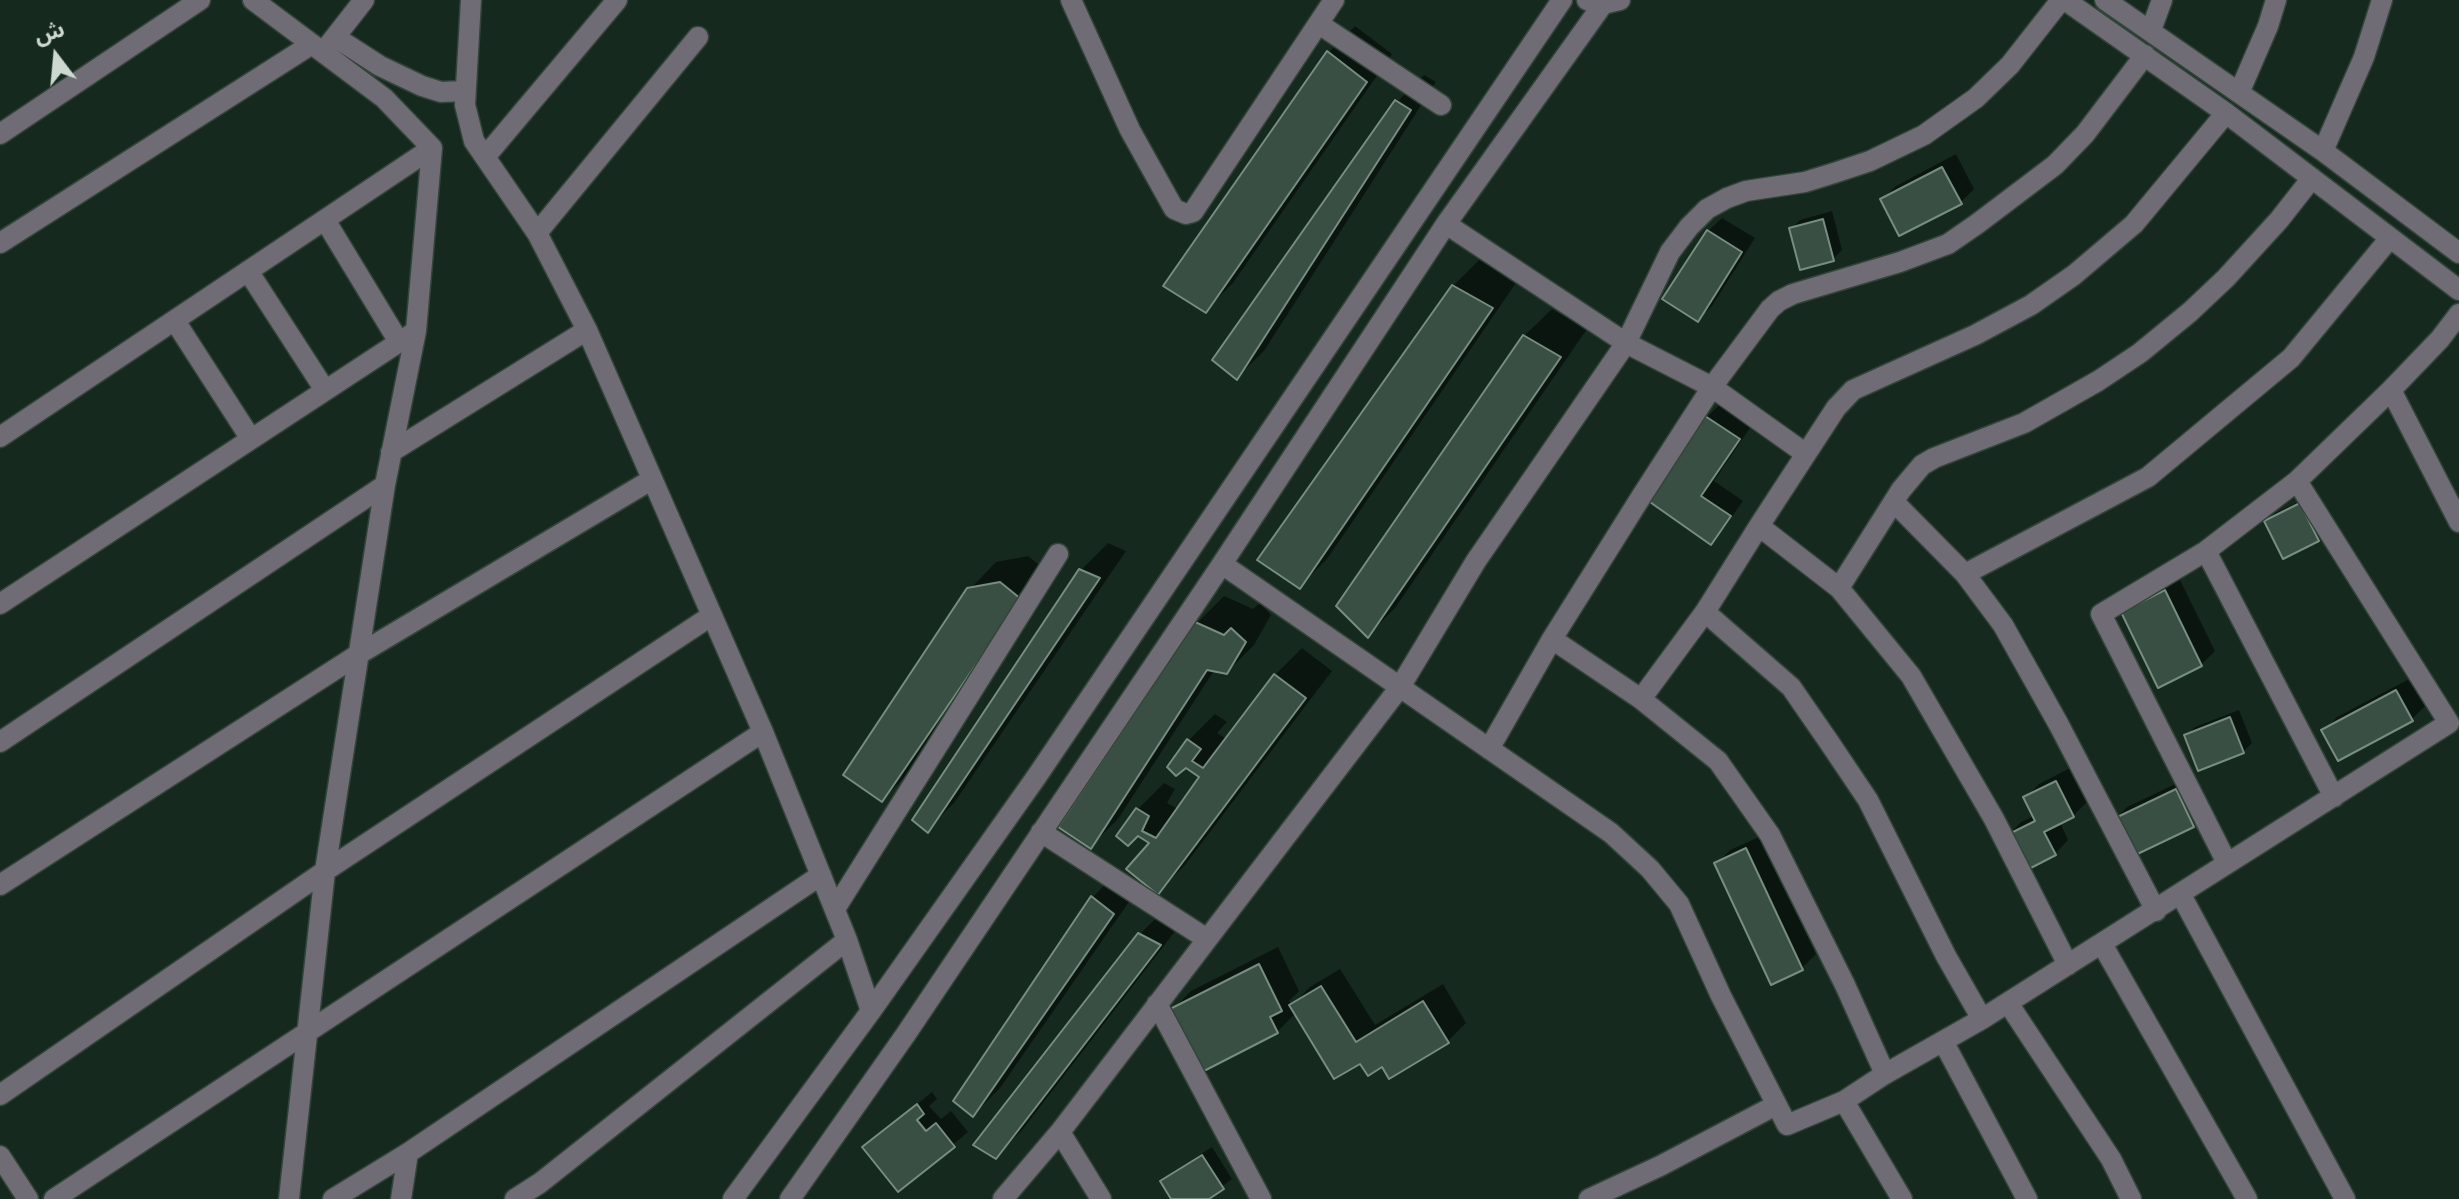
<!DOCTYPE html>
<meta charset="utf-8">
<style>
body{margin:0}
#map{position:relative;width:2459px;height:1199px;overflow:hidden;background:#16291e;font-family:"DM Sans","Noto Sans Arabic",sans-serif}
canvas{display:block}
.north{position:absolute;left:16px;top:16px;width:80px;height:80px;-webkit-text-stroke:6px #16291e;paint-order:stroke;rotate:344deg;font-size:22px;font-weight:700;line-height:32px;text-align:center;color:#ccd8d0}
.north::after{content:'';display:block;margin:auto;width:28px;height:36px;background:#ccd8d0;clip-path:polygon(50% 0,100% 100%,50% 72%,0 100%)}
</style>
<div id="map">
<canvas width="2459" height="1199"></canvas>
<div class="north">ش</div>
</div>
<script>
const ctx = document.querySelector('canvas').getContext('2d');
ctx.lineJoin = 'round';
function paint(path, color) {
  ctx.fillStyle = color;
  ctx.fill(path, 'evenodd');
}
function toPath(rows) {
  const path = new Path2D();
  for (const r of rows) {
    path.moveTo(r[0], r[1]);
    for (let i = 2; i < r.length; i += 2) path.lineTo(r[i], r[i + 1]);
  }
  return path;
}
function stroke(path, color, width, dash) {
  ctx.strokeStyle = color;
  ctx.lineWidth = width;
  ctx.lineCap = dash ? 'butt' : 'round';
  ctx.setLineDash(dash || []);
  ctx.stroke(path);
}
const shadow = toPath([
 [1355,26,1392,54,1233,283,1206,310,1328,53],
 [1424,75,1436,82,1264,351,1237,377,1397,102],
 [1956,154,1974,189,1961,202,1882,199,1896,186],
 [1832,211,1842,250,1833,259,1791,229,1800,220],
 [1722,218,1755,238,1712,306,1698,319,1708,231],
 [1480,259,1518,280,1327,559,1300,586,1453,286],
 [1552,309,1587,329,1395,608,1368,635,1338,606,1524,336],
 [1721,403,1752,425,1714,481,1743,501,1724,528,1711,542,1649,500,1707,417],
 [2310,496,2327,531,2318,540,2266,521,2275,513],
 [1108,543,1126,551,954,803,927,830,1081,570],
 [1028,556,1047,571,909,773,882,800,969,590,996,562],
 [2179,578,2215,651,2201,665,2123,612],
 [1224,596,1253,609,1260,603,1271,615,1254,645,1227,672,1215,669,1118,819,1091,846,1197,623],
 [1302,648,1332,671,1185,865,1158,892,1153,843,1138,834,1137,810,1164,783,1175,789,1167,803,1178,809,1202,777,1186,765,1188,741,1215,714,1227,722,1217,733,1227,739,1275,675],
 [2411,678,2425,706,2412,719,2324,731,2337,717],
 [2239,710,2252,743,2243,752,2186,736,2195,727],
 [2070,768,2087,802,2073,816,2060,822,2068,840,2055,854,2007,836,2021,822,2034,816,2025,798,2039,784],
 [2190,777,2207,812,2193,826,2114,820,2127,807],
 [1761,836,1816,954,1802,968,1716,864,1730,850],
 [1119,870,1140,886,1000,1088,973,1115,956,1101,1093,897],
 [1167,907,1186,917,1023,1129,996,1156,976,1145,1140,934],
 [1278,947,1299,991,1289,1001,1292,1005,1310,987,1340,969,1375,1025,1443,984,1466,1023,1448,1041,1383,1064,1361,1061,1296,1013,1277,1032,1172,1010,1191,991],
 [932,1092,937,1099,929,1106,941,1119,951,1111,968,1132,899,1190,865,1147],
 [1212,1147,1232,1179,1205,1199,1173,1199,1162,1181,1171,1173]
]);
const building = toPath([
 [1327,51,1367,82,1206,313,1163,286,1327,51],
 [1395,100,1411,110,1237,380,1212,360,1395,100],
 [1942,167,1962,204,1899,236,1880,199,1942,167],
 [1823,219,1834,261,1800,270,1789,228,1823,219],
 [1707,230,1742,252,1698,322,1662,299,1707,230],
 [1452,285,1493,308,1300,589,1257,560,1452,285],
 [1523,335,1561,357,1368,638,1336,606,1523,335],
 [1705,416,1740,439,1701,496,1731,516,1711,545,1647,500,1705,416],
 [2300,503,2319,541,2283,559,2264,521,2300,503],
 [1079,569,1100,578,928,833,912,820,1079,569],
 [1000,582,1021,599,882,802,843,775,967,588,1000,582],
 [2165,590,2202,666,2158,688,2121,612,2165,590],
 [1195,622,1224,635,1231,628,1246,642,1227,674,1207,670,1091,849,1058,827,1195,622],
 [1274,674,1306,698,1158,895,1126,869,1149,843,1138,836,1128,846,1116,836,1136,808,1149,816,1142,831,1156,838,1199,777,1186,768,1176,776,1167,767,1187,739,1201,749,1192,761,1203,768,1274,674],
 [2396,690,2413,721,2338,761,2321,730,2396,690],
 [2230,717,2244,753,2198,771,2184,735,2230,717],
 [2056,781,2074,817,2044,832,2056,855,2023,872,2005,836,2035,821,2023,797,2056,781],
 [2176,789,2194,827,2129,858,2111,820,2176,789],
 [1746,848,1803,970,1771,985,1714,863,1746,848],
 [1091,896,1114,914,973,1117,953,1101,1091,896],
 [1138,933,1161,945,996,1159,973,1145,1138,933],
 [1259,964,1282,1011,1270,1017,1278,1033,1202,1072,1170,1009,1259,964],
 [1321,986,1356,1042,1423,1001,1449,1043,1389,1079,1382,1067,1368,1076,1360,1064,1334,1079,1289,1005,1321,986],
 [917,1104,924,1114,917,1120,926,1131,936,1123,955,1147,898,1192,862,1147,917,1104],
 [1202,1155,1224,1189,1209,1199,1171,1199,1160,1181,1202,1155]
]);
const minor = toPath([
 [253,0,384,98,432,148,416,331,385,485,325,871,289,1199],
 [471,0,465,105,474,141,537,233,587,330,763,732,847,940,871,1011],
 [1071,0,1130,130,1174,209,1186,214,1193,212,1334,0],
 [1587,0,1603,4,1620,0],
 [2065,0,2226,113,2459,290],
 [2105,0,2323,151,2459,253],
 [1319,24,1441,105],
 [2151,30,2162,0],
 [335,37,380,66,422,86,441,92,465,91],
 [328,46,364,0],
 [2239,93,2268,26,2276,0],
 [0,134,200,0],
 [2323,151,2364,57,2382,0],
 [485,157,617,0],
 [325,220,399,342],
 [1446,224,1626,343,1712,387,1806,454,1836,408,1853,390,1975,335,2031,305,2074,275,2134,224,2226,113],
 [537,233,698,37],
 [0,243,312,44],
 [248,271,325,390],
 [175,321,251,439],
 [2391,390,2459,522],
 [0,437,432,148],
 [391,452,587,330],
 [1894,502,1965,574,2003,625,2059,725,2156,911],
 [1759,526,1806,454],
 [2206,551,2334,797],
 [1222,564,1611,833,1650,869,1679,904,1721,996,1787,1125,1844,1101,1885,1074,1982,1019,2449,723,2297,481],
 [1965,574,2148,477,2291,358,2390,238],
 [1839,588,1901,490,1922,465,1934,458,2024,423,2098,381,2140,353,2190,312,2226,278,2279,220,2312,178],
 [0,604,416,331],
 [1705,612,1791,687,1829,742,1868,800,1946,956,1982,1019],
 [1552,639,1641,699,1718,761,1770,835,1845,985,1885,1074],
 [1641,699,1705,612,1759,526,1839,588,1911,676,1994,819,2068,965],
 [0,742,385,485],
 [1489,749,1552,639,1641,497,1712,387,1770,309,1779,301,1793,294,1900,262,1948,244,1977,224,2055,165,2085,134,2145,55],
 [1041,832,1207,939],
 [2227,863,2101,614,2206,551,2297,481,2391,390,2440,339,2459,314],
 [0,885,359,654,651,480],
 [2181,895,2345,1199],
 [835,909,1058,554],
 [2102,944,2247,1199],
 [2008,1003,2111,1159,2131,1199],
 [1157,1004,1261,1199],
 [1943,1041,2027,1199],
 [0,1095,325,871,711,616],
 [1844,1101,1902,1199],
 [1060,1132,1101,1199],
 [0,1156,28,1199],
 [54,1199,763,732],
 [333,1199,408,1153,821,875],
 [401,1199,408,1153],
 [515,1199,540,1183,847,940],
 [733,1199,871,1011,1037,776,1562,0],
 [790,1199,906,1034,1222,564,1446,224,1603,4],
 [1003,1199,1060,1132,1400,687,1476,561,1626,343,1670,252,1689,227,1707,209,1727,198,1746,191,1805,182,1834,173,1870,161,1924,135,1976,98,2010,65,2061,0],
 [1589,1199,1660,1166,1776,1105]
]);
paint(shadow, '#0007');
paint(building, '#3a4f43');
stroke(building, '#768d7f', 2);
stroke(minor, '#33453a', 23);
stroke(minor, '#6f6c75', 20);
</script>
